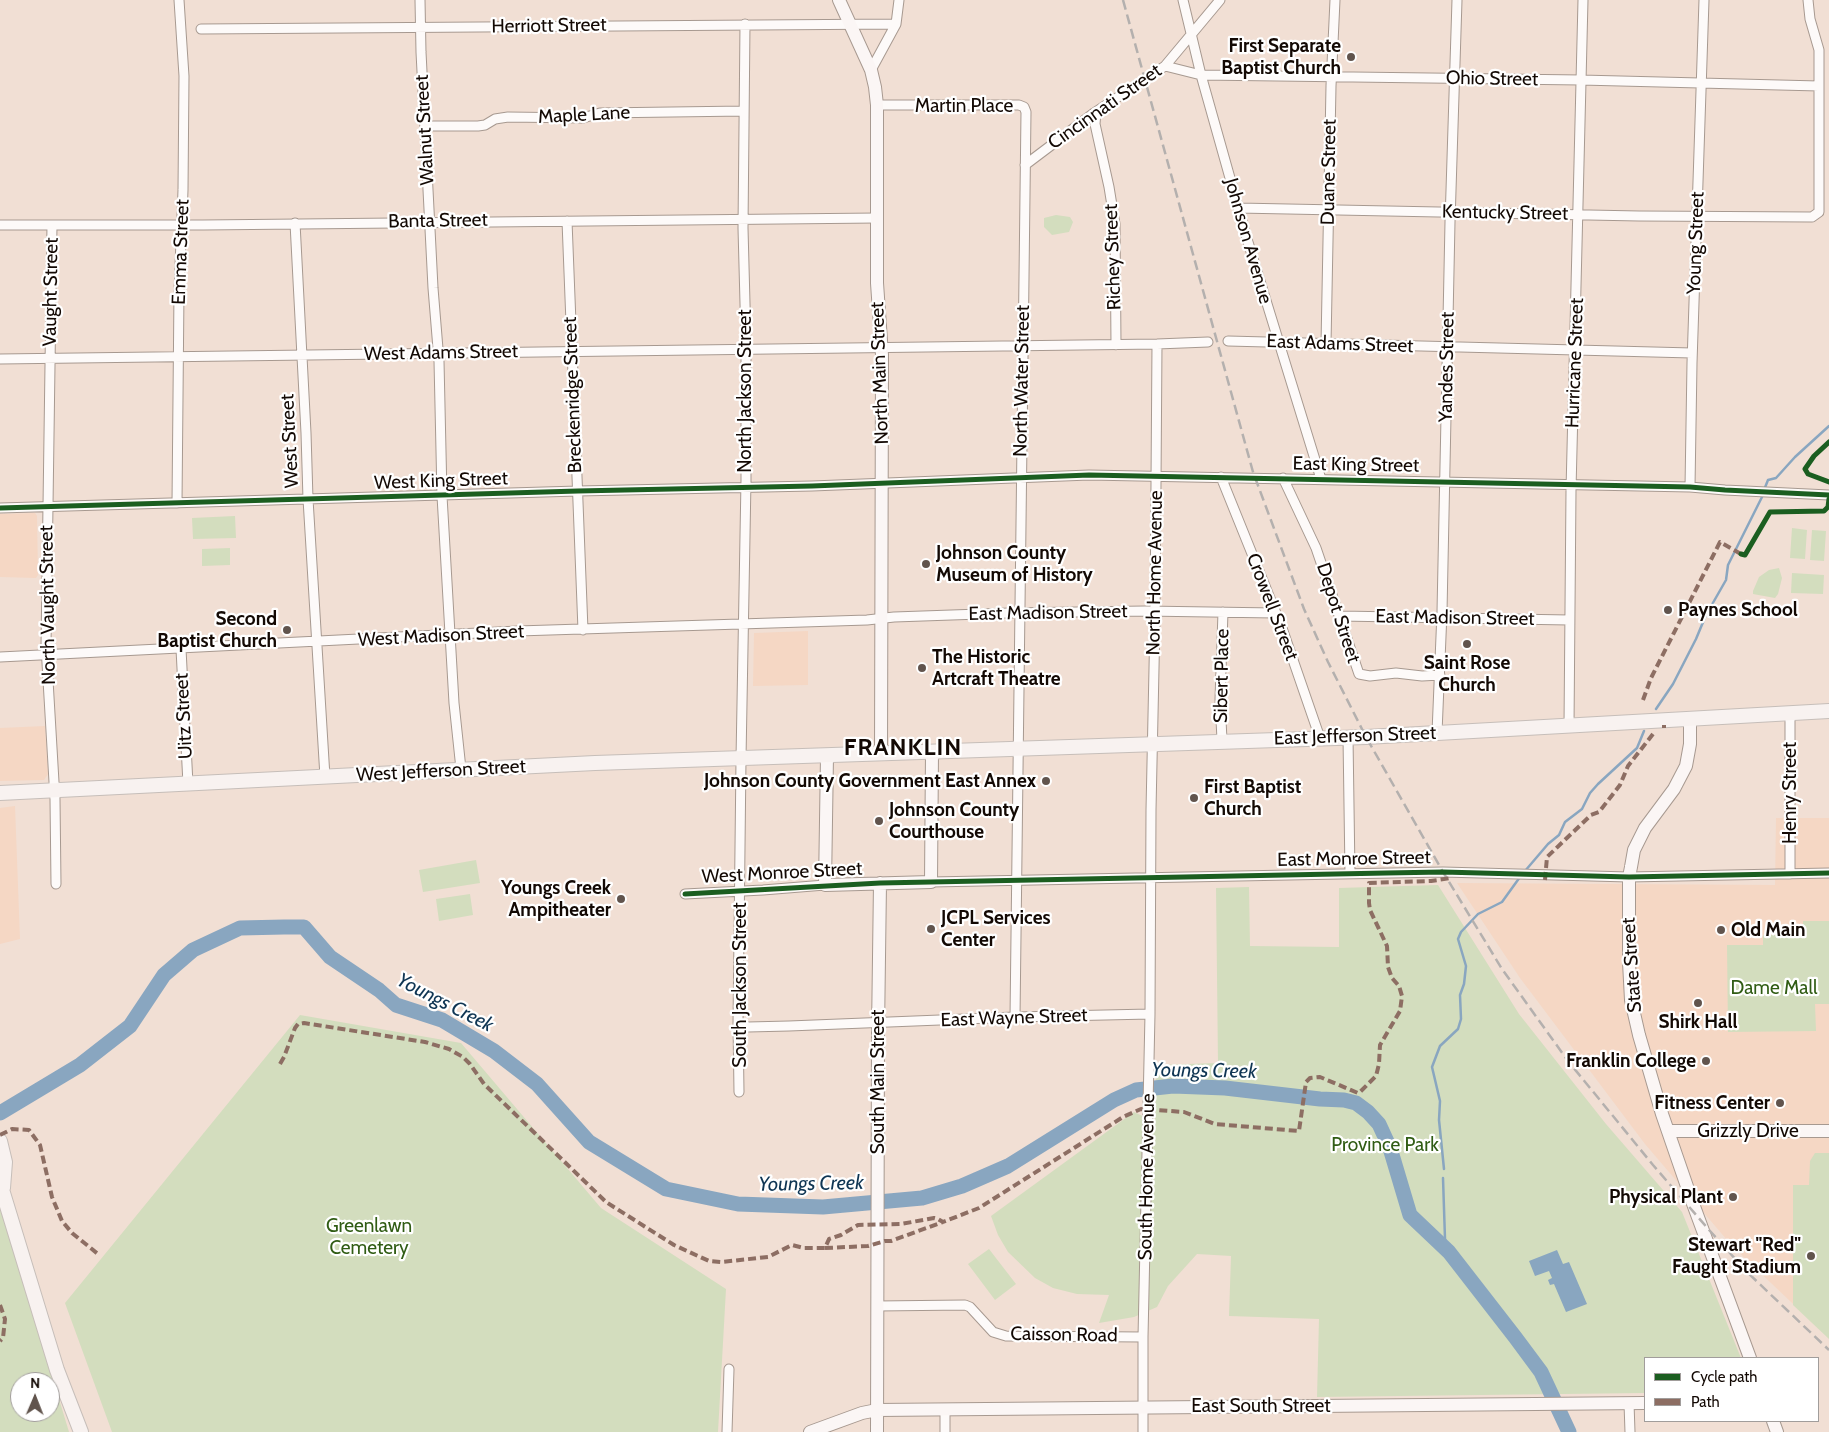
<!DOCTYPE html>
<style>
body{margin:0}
#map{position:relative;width:1829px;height:1432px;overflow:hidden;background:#f1dfd4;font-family:Cabin,sans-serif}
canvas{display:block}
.legend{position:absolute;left:1644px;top:1357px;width:175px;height:65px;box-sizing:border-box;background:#fff;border:1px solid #a19d9b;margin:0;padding:6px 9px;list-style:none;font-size:15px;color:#130904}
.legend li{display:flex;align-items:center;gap:10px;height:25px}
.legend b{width:25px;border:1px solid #a19d9b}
.north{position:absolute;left:10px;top:1372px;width:50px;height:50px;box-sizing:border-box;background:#fff;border:1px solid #a19d9b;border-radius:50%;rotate:1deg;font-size:14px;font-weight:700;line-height:20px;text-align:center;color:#130904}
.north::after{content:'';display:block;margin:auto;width:18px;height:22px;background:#61544d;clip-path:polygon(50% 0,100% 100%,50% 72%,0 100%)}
</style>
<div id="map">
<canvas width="1829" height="1432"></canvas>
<ul class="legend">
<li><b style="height:6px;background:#1b5e20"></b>Cycle path</li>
<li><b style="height:6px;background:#8d6e63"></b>Path</li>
</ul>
<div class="north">N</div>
</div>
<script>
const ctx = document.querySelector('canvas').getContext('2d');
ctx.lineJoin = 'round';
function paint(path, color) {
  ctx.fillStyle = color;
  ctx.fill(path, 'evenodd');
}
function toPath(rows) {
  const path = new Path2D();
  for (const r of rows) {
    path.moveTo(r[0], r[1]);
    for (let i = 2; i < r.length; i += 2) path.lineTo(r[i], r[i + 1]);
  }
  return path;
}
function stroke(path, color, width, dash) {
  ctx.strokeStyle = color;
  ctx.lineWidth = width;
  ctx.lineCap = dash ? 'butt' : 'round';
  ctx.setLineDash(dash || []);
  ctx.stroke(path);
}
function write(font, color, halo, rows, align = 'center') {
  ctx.font = font + ' Cabin,sans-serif';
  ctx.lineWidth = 4.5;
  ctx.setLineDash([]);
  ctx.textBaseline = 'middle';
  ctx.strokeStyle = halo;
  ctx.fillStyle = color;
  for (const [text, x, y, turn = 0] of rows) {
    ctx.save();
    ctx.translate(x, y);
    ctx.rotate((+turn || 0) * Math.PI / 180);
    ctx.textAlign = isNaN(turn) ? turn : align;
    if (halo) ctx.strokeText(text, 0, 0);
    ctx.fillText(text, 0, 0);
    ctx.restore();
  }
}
const built = toPath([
 [35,513,37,516,38,575,36,578,0,577,0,514],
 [808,631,808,685,753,686,754,633],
 [45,726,48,774,44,780,0,781,0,728],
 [15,806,20,939,0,944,0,808],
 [1776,818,1829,818,1829,1338,1733,1247,1645,1144,1520,978,1457,883,1775,885]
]);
const green = toPath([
 [1056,215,1070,217,1073,222,1069,232,1052,235,1044,227,1044,218],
 [235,516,236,538,193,539,192,518],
 [1792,528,1807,530,1805,559,1790,558],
 [1812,530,1826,531,1824,561,1810,560],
 [230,548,230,565,202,566,202,549],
 [1779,568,1782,578,1778,594,1775,598,1753,594,1753,591,1759,577,1769,570],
 [1792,573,1824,575,1823,594,1791,593],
 [476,860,480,883,423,892,419,870],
 [1438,885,1519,1014,1606,1124,1682,1212,1741,1358,1645,1358,1645,1393,1317,1397,1319,1319,1229,1316,1231,1256,1197,1254,1168,1286,1157,1307,1134,1317,1099,1323,1109,1295,1077,1294,1053,1288,1035,1278,1008,1252,998,1235,991,1216,1134,1112,1155,1122,1156,1065,1218,1063,1216,888,1249,887,1250,946,1339,947,1339,888],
 [470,894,473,915,439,921,436,899],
 [1803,921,1829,921,1829,1004,1815,1004,1816,1031,1728,1032,1727,945,1763,945,1763,935,1803,935],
 [300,1015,461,1043,601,1208,726,1289,718,1432,112,1432,65,1303],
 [1815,1153,1829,1153,1829,1339,1793,1305,1793,1185,1809,1185,1810,1161],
 [0,1204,69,1432,0,1432],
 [20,1382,50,1382,50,1412,20,1412],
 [989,1249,1016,1284,995,1300,968,1264]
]);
const water = toPath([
 [1557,1250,1563,1264,1569,1262,1587,1304,1566,1312,1554,1284,1550,1285,1548,1280,1552,1278,1549,1271,1535,1276,1529,1261]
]);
const stream = toPath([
 [1764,490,1768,480,1776,478,1795,457,1829,426],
 [1656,709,1673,684,1696,639,1706,615,1726,580,1728,565,1763,495],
 [1525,871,1548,844,1559,835,1565,822,1582,809,1590,793,1598,784,1637,748,1644,731],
 [1444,1169,1439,1120,1440,1101,1432,1067,1440,1046,1458,1029,1461,1019,1460,995,1464,984,1466,966,1458,939,1461,932,1478,914,1502,902,1520,877],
 [1443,1178,1445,1239,1449,1252]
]);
const river = toPath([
 [0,1113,80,1065,130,1026,164,975,193,950,240,928,284,927,304,927,330,957,379,990,396,1005,442,1020,494,1051,537,1084,589,1142,666,1189,738,1204,823,1207,922,1198,962,1186,1008,1166,1114,1100,1136,1090,1173,1086,1225,1088,1320,1099,1344,1100,1356,1103,1368,1112,1379,1124,1390,1148,1410,1215,1449,1252,1515,1337,1541,1372,1569,1432]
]);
const street = toPath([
 [420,0,421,52,433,288,439,361,442,496,454,703,461,769],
 [1183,0,1201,75,1248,242,1321,479],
 [201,29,896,24],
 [1165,66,1201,75,1581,80,1819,86],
 [871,70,896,24,899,0],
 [877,105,1019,105,1024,107,1026,112,1015,1017],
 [1096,112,1095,124,1109,187,1115,224,1116,345],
 [425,126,478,126,485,125,495,119,508,117,583,118,600,113,744,111],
 [1025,165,1094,113,1165,66,1220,0],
 [1238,208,1639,216,1812,217,1819,212,1819,50,1810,19,1808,0],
 [567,221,583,630],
 [295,223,306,433,308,499,325,777],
 [0,225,203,225,877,218],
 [52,225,46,646,55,799,56,884],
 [1228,341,1692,353],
 [1326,344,1331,86,1335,0],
 [0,359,1157,344,1208,342],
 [1221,477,1282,628,1320,738],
 [1283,478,1316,548,1359,674,1370,676,1396,673,1422,676,1440,675],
 [1690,487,1692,363,1704,0],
 [177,503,179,291,183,190,184,76,179,0],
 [0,508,578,491,812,486,1089,475,1690,487,1725,490,1829,495],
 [1340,616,1569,620],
 [181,649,188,784],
 [0,657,518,631,867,620,894,617,1009,613,1145,611,1275,613],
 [1569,726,1571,490,1583,0],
 [1437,733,1442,612,1450,222,1457,0],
 [1348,737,1350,874],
 [1222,740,1220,699,1223,612],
 [1790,874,1790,713],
 [931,882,1443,872,1629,877,1829,873],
 [685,894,763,890,825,885],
 [738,1023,748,1027,789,1026,1015,1017,1150,1014],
 [739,1092,738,1023,741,759,746,480,746,341,743,228,745,24],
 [877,1306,965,1305,970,1307,993,1332,1006,1336,1143,1337],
 [1629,1403,1630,1432],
 [727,1432,729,1369],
 [945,1432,945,1410],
 [1143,1432,1143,1337,1150,1014,1151,810,1155,621,1157,344]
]);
const secondary = toPath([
 [839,0,871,70,875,87,877,105,877,283,882,355,881,754],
 [1690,719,1690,744,1686,766,1674,789,1645,828,1634,850,1631,867,1629,877,1629,962,1631,1000,1639,1035,1662,1114,1692,1201,1750,1358],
 [827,756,825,885,931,882,932,752],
 [1668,1131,1829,1131],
 [1773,1421,1777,1432],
 [810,1432,862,1413,877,1410,1645,1403],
 [877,1432,878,1031,880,883]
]);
const primary = toPath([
 [0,793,595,763,1366,737,1829,711],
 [0,1141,5,1162,3,1188],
 [0,1183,57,1370,81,1432]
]);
const rail = toPath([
 [1123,0,1253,472,1304,609,1328,662,1366,737,1443,872,1502,969,1568,1061,1653,1165,1710,1231,1747,1272,1829,1350]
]);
const quiet = toPath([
 [1643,700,1651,678,1720,542,1741,554],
 [1664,725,1664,728],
 [1545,880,1547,857,1591,815,1599,812,1620,785,1628,766,1653,734],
 [280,1064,284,1057,295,1028,298,1024,304,1023,425,1042,449,1049,463,1057,470,1064,484,1084,606,1202,674,1245,709,1261,721,1262,768,1257,792,1245,804,1248,825,1248,829,1239,841,1235,858,1225,901,1224,934,1218,938,1219,943,1222,979,1208,1123,1117,1141,1109,1184,1112,1215,1124,1299,1131,1306,1082,1310,1078,1320,1077,1358,1093,1360,1092,1376,1076,1379,1064,1380,1045,1400,1011,1402,996,1399,986,1392,978,1388,967,1387,946,1370,910,1369,903,1369,883,1431,881,1451,878],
 [0,1135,12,1129,29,1130,40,1145,52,1197,62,1221,72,1233,98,1254],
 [825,1248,868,1246,885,1241,891,1241,943,1222],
 [0,1305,5,1319,3,1338,0,1341]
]);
const cycleway = toPath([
 [1829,442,1814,456,1805,469,1808,474,1829,482],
 [0,508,578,491,812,486,1089,475,1690,487,1725,490,1829,495],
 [1741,554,1745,555,1770,512,1824,511,1828,507,1829,499],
 [685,894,880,883,1386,873,1443,872,1629,877,1829,873]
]);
const markers = [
 [1351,57,5,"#61544d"],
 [926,564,5,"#61544d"],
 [1668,610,5,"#61544d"],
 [287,630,5,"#61544d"],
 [1467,644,5,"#61544d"],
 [922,668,5,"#61544d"],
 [1046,781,5,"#61544d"],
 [1194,798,5,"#61544d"],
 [879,821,5,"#61544d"],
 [621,899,5,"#61544d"],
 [931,929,5,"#61544d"],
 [1721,930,5,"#61544d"],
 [1698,1003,5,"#61544d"],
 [1706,1061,5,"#61544d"],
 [1780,1103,5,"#61544d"],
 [1733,1197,5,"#61544d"],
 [1811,1256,5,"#61544d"]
];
const streetNames = [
 ["Herriott Street",549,26,-1],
 ["Ohio Street",1492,79,1],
 ["Martin Place",964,106],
 ["Cincinnati Street",1105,107,-35],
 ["Maple Lane",584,115,-3],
 ["Walnut Street",425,130,-93],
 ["Duane Street",1329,172,-89],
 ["Kentucky Street",1505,213,1],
 ["Banta Street",438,221,-1],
 ["Johnson Avenue",1248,241,74],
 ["Young Street",1696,243,-88],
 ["Emma Street",181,252,-88],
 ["Richey Street",1113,257,-92],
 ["Vaught Street",51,292,-89],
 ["East Adams Street",1340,344,2],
 ["West Adams Street",441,353,-1],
 ["Hurricane Street",1575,363,-88],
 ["Yandes Street",1447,367,-89],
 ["North Main Street",880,373,-92],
 ["North Water Street",1022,381,-89],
 ["North Jackson Street",745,391,-90],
 ["Breckenridge Street",573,395,-92],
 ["West Street",290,441,-93],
 ["East King Street",1356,465,1],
 ["West King Street",441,481,-2],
 ["North Home Avenue",1155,573,-89],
 ["North Vaught Street",48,605,-91],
 ["Crowell Street",1272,607,69],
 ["East Madison Street",1048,613,-1],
 ["Depot Street",1338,613,72],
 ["East Madison Street",1455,618,1],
 ["West Madison Street",441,636,-3],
 ["Sibert Place",1222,676,-89],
 ["Uitz Street",184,716,-93],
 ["East Jefferson Street",1355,736,-2],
 ["West Jefferson Street",441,771,-3],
 ["Henry Street",1790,793,-90],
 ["East Monroe Street",1354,859,-1],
 ["West Monroe Street",782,873,-3],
 ["State Street",1632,965,-94],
 ["South Jackson Street",740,985,-90],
 ["East Wayne Street",1014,1018,-2],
 ["South Main Street",878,1082,-90],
 ["Grizzly Drive",1748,1131],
 ["South Home Avenue",1147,1177,-89],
 ["Caisson Road",1064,1335,1],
 ["East South Street",1261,1406]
];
const poiNames = [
 ["First Separate",1341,46],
 ["Baptist Church",1341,68],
 ["Johnson County",936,553,"left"],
 ["Museum of History",936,575,"left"],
 ["Paynes School",1678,610,"left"],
 ["Second",277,619],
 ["Baptist Church",277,641],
 ["The Historic",932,657,"left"],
 ["Artcraft Theatre",932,679,"left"],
 ["Saint Rose",1467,663,"center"],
 ["Church",1467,685,"center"],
 ["Johnson County Government East Annex",1036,781],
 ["First Baptist",1204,787,"left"],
 ["Church",1204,809,"left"],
 ["Johnson County",889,810,"left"],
 ["Courthouse",889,832,"left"],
 ["Youngs Creek",611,888],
 ["Ampitheater",611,910],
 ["JCPL Services",941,918,"left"],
 ["Center",941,940,"left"],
 ["Old Main",1731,930,"left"],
 ["Shirk Hall",1698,1022,"center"],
 ["Franklin College",1696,1061],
 ["Fitness Center",1770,1103],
 ["Physical Plant",1723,1197],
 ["Stewart \"Red\"",1801,1245],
 ["Faught Stadium",1801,1267]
];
const parkNames = [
 ["Dame Mall",1774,988],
 ["Province Park",1385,1145],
 ["Greenlawn",369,1226],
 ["Cemetery",369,1248]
];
const waterNames = [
 ["Youngs Creek",445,1003,27],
 ["Youngs Creek",1204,1071,1],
 ["Youngs Creek",811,1184,-1]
];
const districtNames = [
 ["FRANKLIN",903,748]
];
paint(built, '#f5d7c4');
paint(green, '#d3ddbe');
paint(water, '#89a6c0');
stroke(stream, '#89a6c0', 2.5);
stroke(river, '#89a6c0', 15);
stroke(street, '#a79990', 11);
stroke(secondary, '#a79990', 14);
stroke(primary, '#c6beb9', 16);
stroke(street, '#fdfaf9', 9);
stroke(secondary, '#fbf6f5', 12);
stroke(primary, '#f8f2f0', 14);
stroke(rail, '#b4b0ae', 2.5, [10, 5]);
stroke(quiet, '#8d6e63', 4, [8, 4]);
stroke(cycleway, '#1b5e20', 5);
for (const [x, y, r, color] of markers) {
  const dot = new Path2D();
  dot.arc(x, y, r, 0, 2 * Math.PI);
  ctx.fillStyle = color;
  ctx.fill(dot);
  stroke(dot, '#fff', 2);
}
write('19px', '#130904', '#fff', streetNames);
write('bold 19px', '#130904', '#fff', poiNames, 'right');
write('19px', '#305c14', '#fff', parkNames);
write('italic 20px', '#0f3553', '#fff', waterNames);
ctx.letterSpacing = '1px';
write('bold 24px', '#130904', '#fff', districtNames);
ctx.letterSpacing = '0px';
</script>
